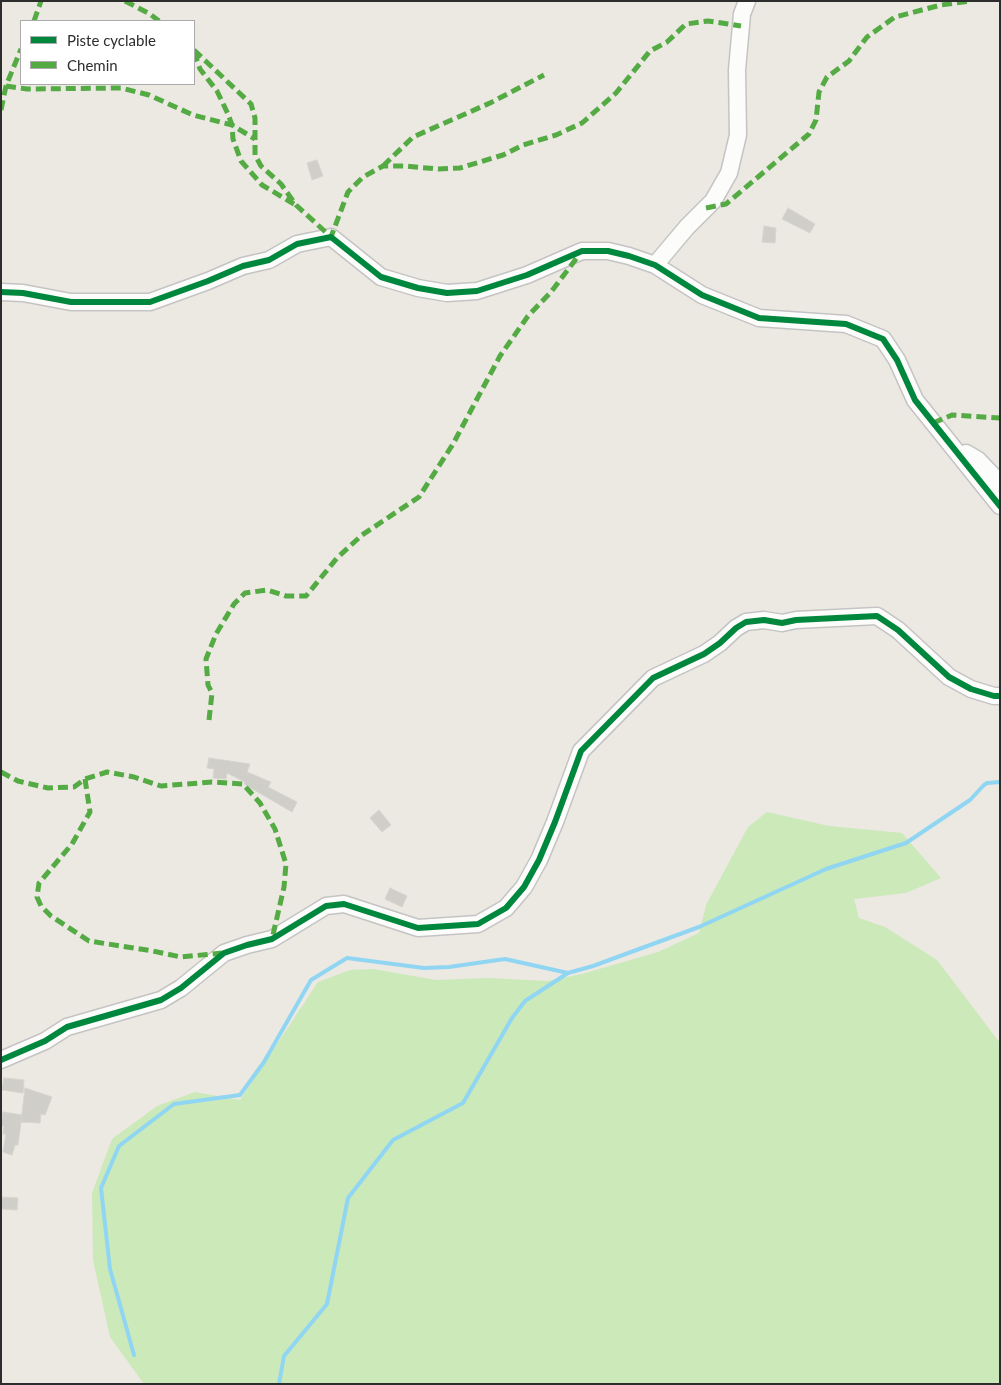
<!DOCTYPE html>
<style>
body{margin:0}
#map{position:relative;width:1001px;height:1385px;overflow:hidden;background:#ece8e2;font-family:Lato,sans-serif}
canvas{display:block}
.frame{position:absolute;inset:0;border:2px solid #2d2d2d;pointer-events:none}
.legend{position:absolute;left:20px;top:20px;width:175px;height:65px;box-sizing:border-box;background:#fff;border:1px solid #ababab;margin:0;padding:6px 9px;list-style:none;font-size:15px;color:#2d2d2d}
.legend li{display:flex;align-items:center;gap:10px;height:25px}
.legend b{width:25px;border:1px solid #ababab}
</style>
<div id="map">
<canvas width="1001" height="1385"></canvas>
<div class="frame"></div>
<ul class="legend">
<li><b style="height:6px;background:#00873e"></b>Piste cyclable</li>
<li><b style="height:6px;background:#54ab44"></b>Chemin</li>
</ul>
</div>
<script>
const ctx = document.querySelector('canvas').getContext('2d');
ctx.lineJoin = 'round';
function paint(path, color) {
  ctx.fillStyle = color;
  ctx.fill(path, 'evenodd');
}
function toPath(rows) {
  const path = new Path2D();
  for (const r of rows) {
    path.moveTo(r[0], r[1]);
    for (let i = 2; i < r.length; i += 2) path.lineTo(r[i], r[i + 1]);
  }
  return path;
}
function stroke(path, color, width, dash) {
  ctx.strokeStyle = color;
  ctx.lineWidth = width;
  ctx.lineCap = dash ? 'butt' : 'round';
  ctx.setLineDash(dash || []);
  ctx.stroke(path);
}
const green = toPath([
 [767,812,829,826,902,833,941,878,906,893,854,899,859,918,885,927,937,960,1000,1043,1000,1384,144,1384,110,1337,93,1260,92,1193,112,1139,157,1106,195,1092,240,1100,318,982,350,970,373,969,436,980,488,978,547,981,582,974,658,952,699,933,706,905,748,827]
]);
const stream = toPath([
 [134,1355,110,1269,101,1188,119,1146,174,1104,240,1095,264,1062,311,980,347,958,424,968,449,967,505,959,568,973,593,966,699,927,826,869,906,843,970,800,984,785,987,783,1000,782],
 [279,1384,284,1356,327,1304,348,1198,393,1140,463,1103,512,1018,525,1001,568,973]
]);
const building = toPath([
 [317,160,323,176,312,180,307,163,317,160],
 [788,208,815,224,810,233,782,219,788,208],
 [764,226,776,228,775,243,762,242,764,226],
 [209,758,250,764,247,772,271,782,268,787,297,802,292,812,244,784,245,782,227,773,226,779,213,778,214,769,207,768,209,758],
 [379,810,391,825,382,832,370,818,379,810],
 [390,888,407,896,402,907,385,899,390,888],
 [4,1078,24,1080,23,1093,2,1090,4,1078],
 [25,1088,52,1097,45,1115,41,1114,40,1123,21,1122,25,1088],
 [3,1112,22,1115,18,1145,15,1145,12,1155,3,1152,6,1134,3,1134,4,1126,1,1126,3,1112],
 [1,1197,18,1198,17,1210,1,1209,1,1197]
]);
const minor = toPath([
 [655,265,687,227,713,201,729,173,738,135,737,70,742,14,747,1],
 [1,292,23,293,71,302,150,302,208,281,243,266,269,260,297,244,331,237,381,277,418,288,447,293,477,291,527,275,582,251,608,251,629,256,655,265,702,295,759,318,846,324,883,339,897,360,915,400,1000,506],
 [966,453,978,460,1000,483],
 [1,1060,45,1041,67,1027,161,1000,181,988,224,953,247,945,272,939,326,906,344,904,418,928,478,924,506,908,524,887,539,860,555,822,581,751,653,678,704,654,720,643,736,628,746,622,764,620,782,623,796,620,877,616,898,630,949,677,971,689,994,696,1000,696]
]);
const quiet = toPath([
 [125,1,150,14,159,21],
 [34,21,41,1],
 [194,50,251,104,255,118,255,155,261,166,281,184,296,205,331,237,348,192,363,177,383,166,405,166,438,169,460,168,503,155,523,145,556,135,582,123,616,93,650,51,667,42,686,24,708,21,741,26],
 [194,52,200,69,217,91,228,114,232,125,233,139,241,161,262,185,294,204],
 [6,86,27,89,121,88,149,95,193,115,232,125,255,139],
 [1,110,6,86,21,49],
 [383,166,413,137,490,103,544,75],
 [706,208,726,204,809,134,816,120,819,92,827,77,849,61,867,37,895,17,941,5,970,1],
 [933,423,952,415,1000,418],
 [209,720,212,693,208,685,206,659,216,634,234,604,245,593,267,590,286,596,306,596,337,558,362,535,419,497,453,444,500,356,528,316,551,292,579,255],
 [1,772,18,781,48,788,74,787,85,779,107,772,134,777,161,786,212,782,243,784,260,803,275,829,286,864,284,887,272,939],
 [85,779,90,812,72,844,39,883,37,897,41,906,51,916,89,941,153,951,181,957,222,953]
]);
const cycleway = toPath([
 [1,292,23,293,71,302,150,302,208,281,243,266,269,260,297,244,331,237,381,277,418,288,447,293,477,291,527,275,582,251,608,251,629,256,655,265,702,295,759,318,846,324,883,339,897,360,915,400,1000,506],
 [1,1060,45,1041,67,1027,161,1000,181,988,224,953,247,945,272,939,326,906,344,904,418,928,478,924,506,908,524,887,539,860,555,822,581,751,653,678,704,654,720,643,736,628,746,622,764,620,782,623,796,620,877,616,898,630,949,677,971,689,994,696,1000,696]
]);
paint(green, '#cbe9b9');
stroke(stream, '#90d6f3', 4);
paint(building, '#d0cec9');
stroke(building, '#d7d4ce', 1);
stroke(minor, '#c5c4c4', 19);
stroke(minor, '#fcfcfb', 16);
stroke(quiet, '#54ab44', 5, [10, 5]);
stroke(cycleway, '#00873e', 6);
</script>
